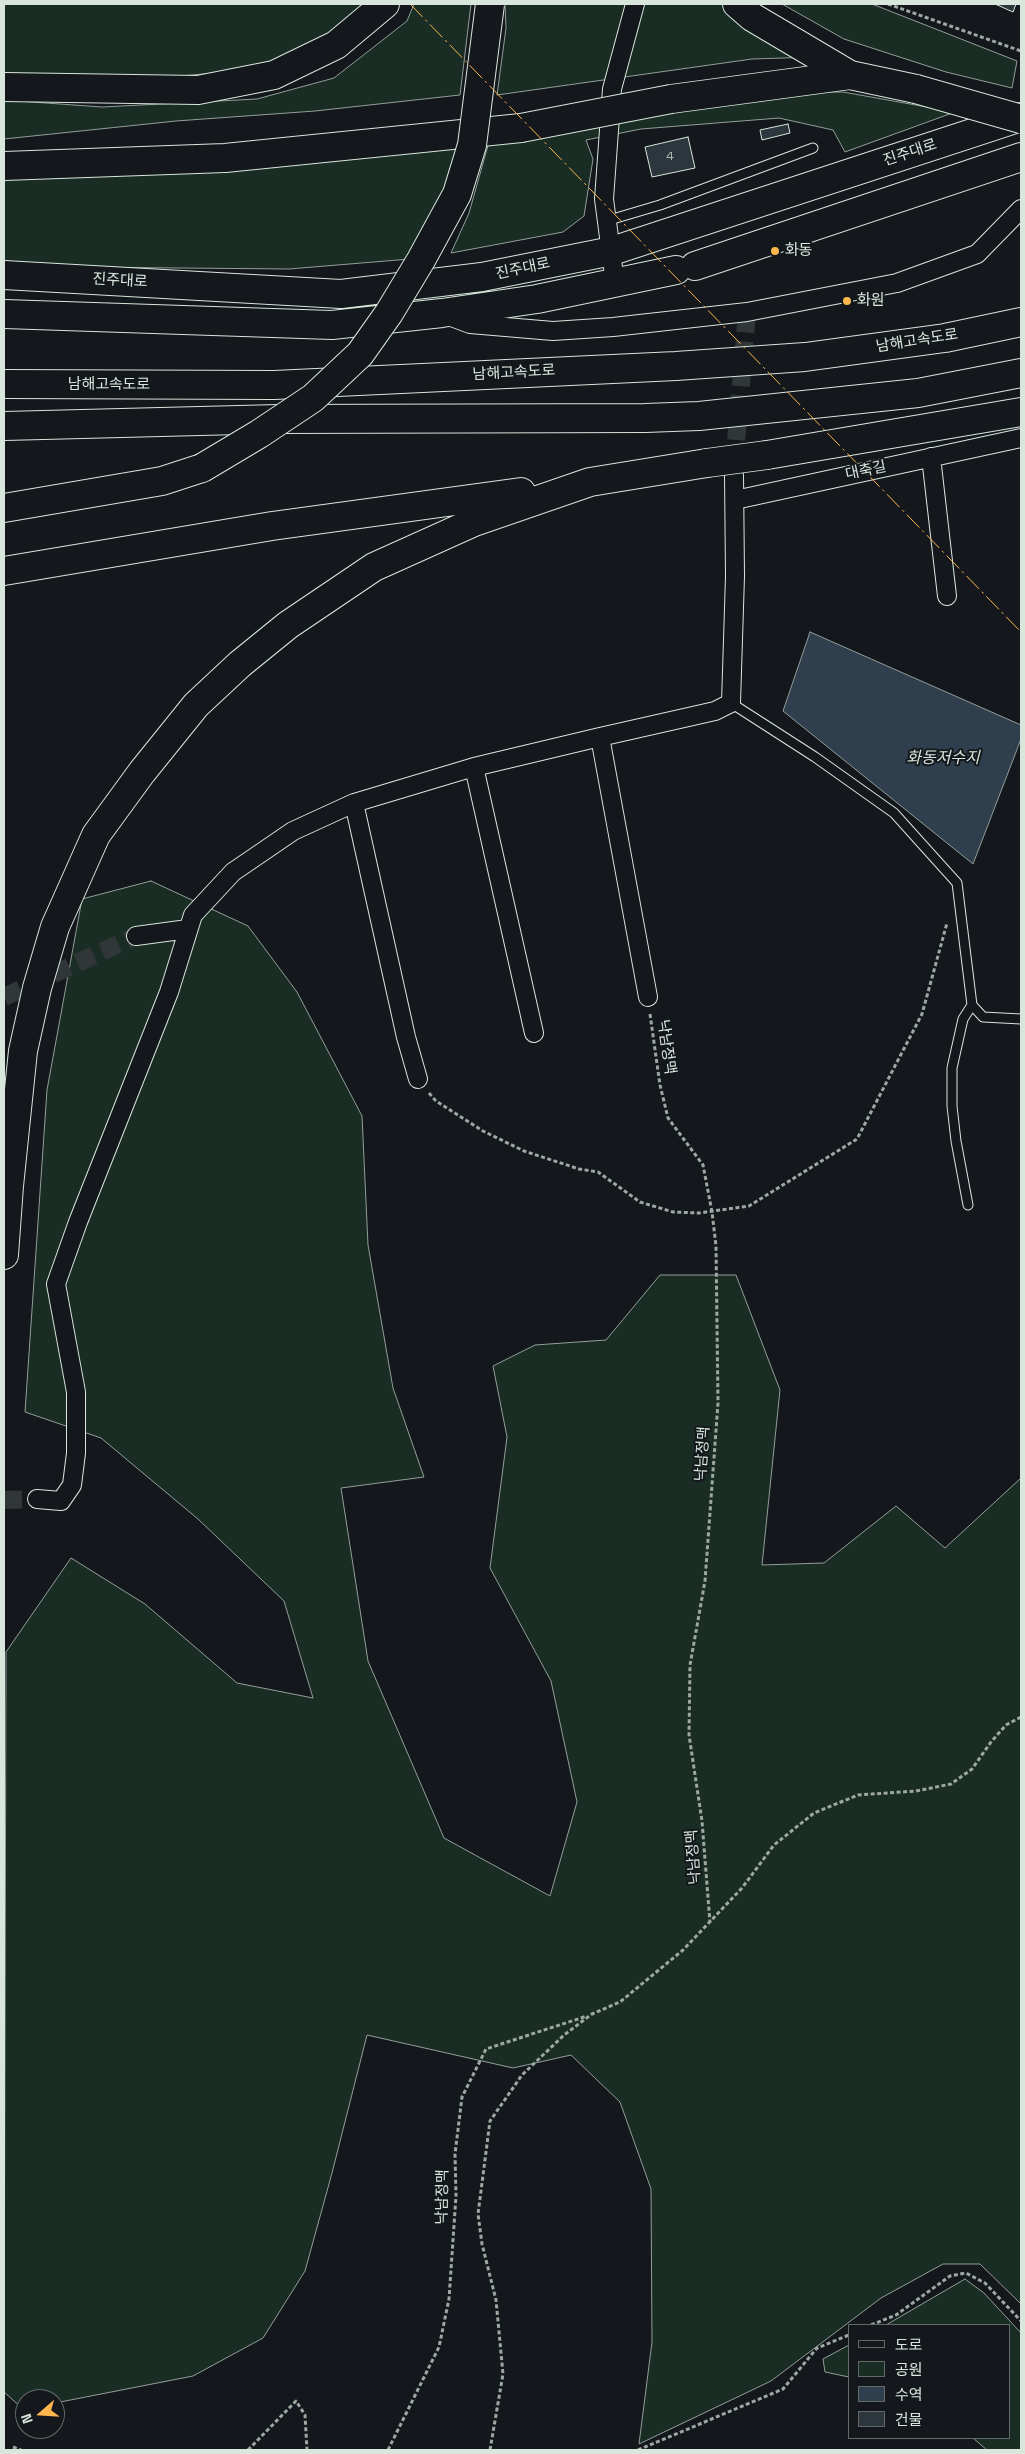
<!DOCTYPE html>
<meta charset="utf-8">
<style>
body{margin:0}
#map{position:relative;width:1025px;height:2454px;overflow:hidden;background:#14181c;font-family:"Space Grotesk","Noto Sans KR",sans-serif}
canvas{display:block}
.frame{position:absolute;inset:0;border:5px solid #d8e6dc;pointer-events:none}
.legend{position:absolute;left:848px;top:2324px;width:162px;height:115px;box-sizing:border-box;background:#14181c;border:1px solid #626a69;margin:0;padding:6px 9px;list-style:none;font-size:15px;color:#d8e6dc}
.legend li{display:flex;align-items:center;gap:10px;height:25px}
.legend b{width:25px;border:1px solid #626a69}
.north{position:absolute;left:15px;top:2389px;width:50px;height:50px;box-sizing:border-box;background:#14181c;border:1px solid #626a69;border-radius:50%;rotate:251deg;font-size:14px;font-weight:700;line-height:20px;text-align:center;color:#d8e6dc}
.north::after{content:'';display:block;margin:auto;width:18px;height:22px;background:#ffb74d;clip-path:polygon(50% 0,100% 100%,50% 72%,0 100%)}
</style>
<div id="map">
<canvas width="1025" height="2454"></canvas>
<div class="frame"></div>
<ul class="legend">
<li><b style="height:6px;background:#14181c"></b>도로</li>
<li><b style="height:14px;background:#1a2d24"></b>공원</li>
<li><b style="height:14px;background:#2f3f4d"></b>수역</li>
<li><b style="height:14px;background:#2c363c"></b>건물</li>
</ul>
<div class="north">N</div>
</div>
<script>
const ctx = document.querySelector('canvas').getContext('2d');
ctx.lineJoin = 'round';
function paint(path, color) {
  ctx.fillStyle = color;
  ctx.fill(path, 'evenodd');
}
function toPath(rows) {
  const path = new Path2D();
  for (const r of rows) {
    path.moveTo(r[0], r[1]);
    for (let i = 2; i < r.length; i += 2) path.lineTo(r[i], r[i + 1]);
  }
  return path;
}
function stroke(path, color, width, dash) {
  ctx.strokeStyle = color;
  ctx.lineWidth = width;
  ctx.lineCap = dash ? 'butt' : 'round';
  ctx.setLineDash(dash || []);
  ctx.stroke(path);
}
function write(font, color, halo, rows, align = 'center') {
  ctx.font = font + ' "Space Grotesk","Noto Sans KR",sans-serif';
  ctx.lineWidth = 4;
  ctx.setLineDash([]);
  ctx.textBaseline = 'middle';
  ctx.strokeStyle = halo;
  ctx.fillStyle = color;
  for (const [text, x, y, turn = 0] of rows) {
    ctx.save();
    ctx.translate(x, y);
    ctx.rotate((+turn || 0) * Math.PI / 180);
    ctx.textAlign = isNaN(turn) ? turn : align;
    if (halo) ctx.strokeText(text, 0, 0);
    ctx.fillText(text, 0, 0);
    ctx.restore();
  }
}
const green = toPath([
 [4,4,365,4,344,24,296,56,238,71,157,78,4,73,4,4],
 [414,4,471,4,460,95,315,111,176,121,4,139,4,100,102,107,257,99,334,78,407,21,414,4],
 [505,4,725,4,814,57,752,59,497,95,506,28,505,4],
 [782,4,872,4,1017,61,1012,88,946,72,844,39,782,4],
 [745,92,843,92,955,112,845,152,833,130,779,118,641,129,586,140,593,159,584,216,563,232,451,253,469,213,489,142,745,92],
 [462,142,448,189,410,259,289,269,73,267,4,261,4,168,462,142],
 [151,881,248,926,297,992,362,1116,368,1245,393,1388,424,1477,341,1488,368,1661,444,1838,550,1896,577,1802,551,1681,490,1568,507,1437,493,1366,535,1345,606,1340,660,1275,736,1275,780,1390,762,1565,824,1563,896,1506,945,1548,1021,1478,1021,2304,980,2264,943,2264,881,2298,771,2381,639,2444,652,2342,651,2189,620,2102,571,2055,513,2068,367,2035,332,2173,305,2271,263,2338,193,2376,55,2403,55,2399,25,2399,25,2408,23,2409,4,2392,6,1652,71,1558,145,1604,237,1683,313,1698,284,1601,198,1519,101,1438,25,1412,47,1090,82,899,151,881],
 [965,2279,984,2293,1021,2333,1021,2450,987,2450,973,2438,1009,2438,1009,2325,886,2325,965,2279],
 [849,2345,849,2377,825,2372,823,2359,849,2345]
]);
const water = toPath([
 [810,632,1021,725,1021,739,973,864,783,711,810,632]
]);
const building = toPath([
 [995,4,1016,4,1013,12,995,4],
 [788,124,790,133,762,140,760,130,788,124],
 [688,137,695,168,652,177,645,147,688,137]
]);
const streetTunnel = toPath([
 [734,467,747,312],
 [4,997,136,936],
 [4,1500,37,1499]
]);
const path = toPath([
 [888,4,1021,51],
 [650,1014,660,1085,668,1118,703,1165,712,1212,716,1246,718,1403,705,1581,690,1665,689,1735,702,1821,710,1923],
 [429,1093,436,1101,483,1131,524,1151,579,1169,598,1172,640,1202,673,1212,699,1213,749,1206,857,1139,922,1014,947,923],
 [871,2325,896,2315,950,2276,966,2273,985,2283,1021,2321],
 [13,2447,21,2450],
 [248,2450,296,2401,305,2415,307,2450],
 [388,2450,439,2347,449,2299,456,2196,455,2154,462,2097,486,2049,587,2016],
 [490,2450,503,2374,496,2300,482,2244,478,2214,490,2121,522,2075,564,2035,592,2014,620,2002,683,1950,742,1888,774,1845,814,1813,858,1795,916,1791,951,1784,972,1769,991,1742,1006,1725,1021,1717],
 [638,2450,783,2389,817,2348,849,2335]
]);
const lane = toPath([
 [606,221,660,205,813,148],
 [731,703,815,757,894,813,957,883,972,1005,983,1017,1021,1019],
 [968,1205,956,1141,952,1106,952,1068,963,1019,972,1005]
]);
const street = toPath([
 [615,283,604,199,612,89,635,4],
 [446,315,470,324,553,331,613,327,747,312,897,283,977,254,1021,209],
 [931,457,947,596],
 [735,500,1021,438],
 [474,767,534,1033],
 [136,936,188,929],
 [648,997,600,737,715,711,731,703,735,576,734,475],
 [418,1079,406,1037,354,803,474,767,600,737],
 [37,1499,61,1501,72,1485,76,1453,76,1392,56,1284,78,1222,169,992,193,915,233,872,293,831,354,803]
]);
const primary = toPath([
 [695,266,1021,157],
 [4,275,341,294,482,277,612,251,1021,117],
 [4,314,332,325,442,313,537,299,676,270]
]);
const highway = toPath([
 [737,4,752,17,850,75,916,89],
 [4,87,198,90,274,75,336,45,385,4],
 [671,99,850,75],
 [4,166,225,158,521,128],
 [4,384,274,385,676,366,805,357,945,338,1021,322],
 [4,426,278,419,645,418,699,416,918,393,1021,373],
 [767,455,1021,412],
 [4,508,162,481,202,468],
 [4,571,272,526,521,492],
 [4,1255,9,1186,23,1051,37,988,55,927,96,835,142,772,196,705,240,664,288,625,374,567,474,522,590,482,707,463]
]);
const highwayBridge = toPath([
 [916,89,1021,119],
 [521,128,671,99],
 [707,463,767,455],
 [202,468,259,434,313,398,360,354,389,313,421,260,457,194,472,145,490,4]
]);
const power = toPath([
 [410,4,1021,632]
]);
const markers = [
 [775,251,5,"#ffb74d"],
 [847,301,5,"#ffb74d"]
];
const numberNames = [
 ["4",670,157]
];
const streetNames = [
 ["진주대로",910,153,-18],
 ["진주대로",523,269,-12],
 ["진주대로",120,281,3],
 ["남해고속도로",917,341,-9],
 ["남해고속도로",514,373,-3],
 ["남해고속도로",109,385],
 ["대축길",866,471,-12],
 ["낙남정맥",666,1047,82],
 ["낙남정맥",703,1454,-86],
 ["낙남정맥",694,1857,-94],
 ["낙남정맥",443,2197,-89]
];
const poiNames = [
 ["화동",785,251],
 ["화원",857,301]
];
const waterNames = [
 ["화동저수지",943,759]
];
paint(green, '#1a2d24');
stroke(green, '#939e99', 1);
paint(water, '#2f3f4d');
stroke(water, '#939e99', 1);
paint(building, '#2c363c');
stroke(building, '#d8e6dc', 1);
stroke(streetTunnel, '#313739', 18, [18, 9]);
stroke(lane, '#d8e6dc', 11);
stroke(street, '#d8e6dc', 20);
stroke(primary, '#d8e6dc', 30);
stroke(highway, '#d8e6dc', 30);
stroke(path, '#9da8a2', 3, [4, 2.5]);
stroke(lane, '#14181c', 9);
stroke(street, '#14181c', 18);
stroke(primary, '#14181c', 28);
stroke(highway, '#14181c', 28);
stroke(highwayBridge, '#d8e6dc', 30, []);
stroke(highwayBridge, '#14181c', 28);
stroke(power, '#ffb74d', 1, [18, 4, 2.5, 4]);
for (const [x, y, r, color] of markers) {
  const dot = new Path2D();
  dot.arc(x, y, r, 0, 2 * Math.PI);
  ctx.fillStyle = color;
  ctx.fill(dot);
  stroke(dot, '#14181c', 2);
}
write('12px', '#adbab4', null, numberNames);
write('15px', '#d8e6dc', '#14181c', streetNames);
write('15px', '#d8e6dc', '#14181c', poiNames, 'left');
write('italic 16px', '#d8e6dc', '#14181c', waterNames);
</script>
